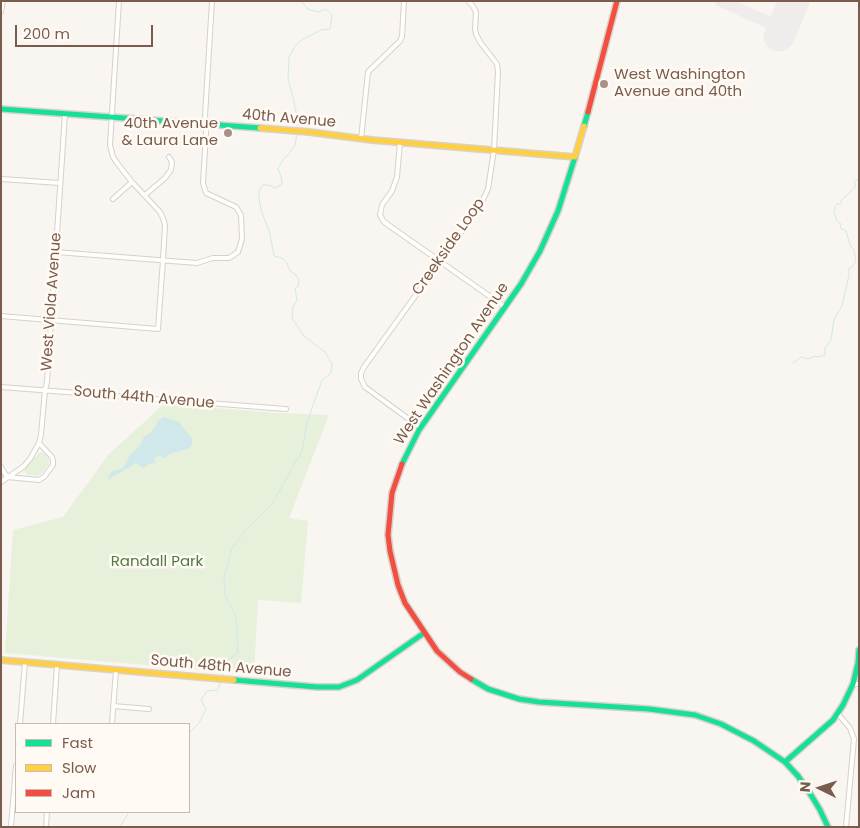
<!DOCTYPE html>
<style>
body{margin:0}
#map{position:relative;width:860px;height:828px;overflow:hidden;background:#f9f5f0;font-family:Poppins,sans-serif}
canvas{display:block}
.frame{position:absolute;inset:0;border:2px solid #7a5c4d;pointer-events:none}
.legend{position:absolute;left:15px;top:723px;width:175px;height:90px;box-sizing:border-box;background:#fffaf3;border:1px solid #cabbb1;margin:0;padding:6px 9px;list-style:none;font-size:15px;color:#7a5c4d}
.legend li{display:flex;align-items:center;gap:10px;height:25px}
.legend b{width:25px;border:1px solid #cabbb1}
.north{position:absolute;left:795px;top:763px;width:50px;height:50px;-webkit-text-stroke:4px #fffaf3;paint-order:stroke;rotate:274deg;font-size:14px;font-weight:700;line-height:20px;text-align:center;color:#7a5c4d}
.north::after{content:'';display:block;margin:auto;width:18px;height:22px;background:#7a5c4d;clip-path:polygon(50% 0,100% 100%,50% 72%,0 100%)}
.scale{position:absolute;left:15px;top:25px;width:138px;height:22px;box-sizing:border-box;border:2px solid #7a5c4d;border-top:0;padding-left:6px;font-size:15px;line-height:18px;white-space:nowrap;color:#7a5c4d;-webkit-text-stroke:4px #fffaf3;paint-order:stroke}
</style>
<div id="map">
<canvas width="860" height="828"></canvas>
<div class="frame"></div>
<ul class="legend">
<li><b style="height:6px;background:#16e098"></b>Fast</li>
<li><b style="height:6px;background:#ffcf43"></b>Slow</li>
<li><b style="height:6px;background:#f24e42"></b>Jam</li>
</ul>
<div class="north">N</div>
<div class="scale">200 m</div>
</div>
<script>
const ctx = document.querySelector('canvas').getContext('2d');
ctx.lineJoin = 'round';
function paint(path, color) {
  ctx.fillStyle = color;
  ctx.fill(path, 'evenodd');
}
function toPath(rows) {
  const path = new Path2D();
  for (const r of rows) {
    path.moveTo(r[0], r[1]);
    for (let i = 2; i < r.length; i += 2) path.lineTo(r[i], r[i + 1]);
  }
  return path;
}
function stroke(path, color, width, dash) {
  ctx.strokeStyle = color;
  ctx.lineWidth = width;
  ctx.lineCap = dash ? 'butt' : 'round';
  ctx.setLineDash(dash || []);
  ctx.stroke(path);
}
function write(font, color, halo, rows, align = 'center') {
  ctx.font = font + ' Poppins,sans-serif';
  ctx.lineWidth = 5;
  ctx.setLineDash([]);
  ctx.textBaseline = 'middle';
  ctx.strokeStyle = halo;
  ctx.fillStyle = color;
  for (const [text, x, y, turn = 0] of rows) {
    ctx.save();
    ctx.translate(x, y);
    ctx.rotate((+turn || 0) * Math.PI / 180);
    ctx.textAlign = isNaN(turn) ? turn : align;
    if (halo) ctx.strokeText(text, 0, 0);
    ctx.fillText(text, 0, 0);
    ctx.restore();
  }
}
const green = toPath([
 [164,404,278,413,329,415,289,518,308,521,301,603,258,600,254,674,5,653,13,530,63,517,108,455],
 [40,452,43,452,49,458,49,464,40,475,37,476,26,474,24,470,25,468]
]);
const water = toPath([
 [164,417,179,422,192,439,192,444,188,449,169,454,163,459,160,455,157,456,154,460,156,463,149,464,143,468,136,463,108,480,108,478,111,472,123,468,129,457,133,452,139,447,144,437,150,433,157,424,156,424,158,421]
]);
const stream = toPath([
 [297,129,298,121,293,97,288,79,289,57,295,46,303,39,321,30,330,29,332,15,326,9,318,12,308,9,301,1],
 [793,363,801,357,808,359,815,356,818,357,825,355,825,348,831,340,834,319,842,306,849,275,849,268,852,267,856,261,854,250,850,245,846,231,840,228,841,224,836,220,836,216,834,214,835,207,837,204,841,204,841,201,854,188,856,185,854,183,856,180,859,179],
 [222,676,229,659,238,653,236,616,225,595,224,577,232,548,246,530,272,504,302,451,307,422,322,380,331,373,332,364,325,352,304,336,292,318,293,307,297,300,295,289,298,286,299,280,295,274,289,270,287,263,282,258,274,256,270,234,261,210,259,198,259,191,263,185,269,185,275,188,282,184,281,176,278,169,283,159,288,155,295,145,297,133],
 [189,733,199,723,206,709,201,700,207,691,218,690,221,680],
 [118,827,122,824,129,812]
]);
const taxiway = toPath([
 [721,1,768,22,777,21,787,15]
]);
const runway = toPath([
 [779,36,794,1]
]);
const street = toPath([
 [1,12,3,1],
 [361,139,368,72,400,41,402,37,404,1],
 [400,142,397,177,392,191,382,205,380,215,384,222,505,307],
 [1,179,60,183],
 [145,195,165,178,171,170,172,162,169,157],
 [113,199,132,182],
 [56,252,197,263,213,258,229,258,238,252,242,239,241,215,236,207,206,193,203,183,206,133,205,116,212,1],
 [1,316,158,329,163,260,165,225,163,218,160,212,132,182,117,163,113,157,110,145,119,1],
 [1,387,286,409],
 [421,428,365,387,361,379,361,373,364,367,480,206,488,189,494,150,498,72,497,64,480,42,476,34,475,29,476,12,473,6,468,1],
 [1,467,7,477],
 [7,477,39,480,44,477,53,465,53,461,52,457,39,443],
 [1,482,23,467,30,459,39,443,41,435,45,390,47,382,65,114],
 [853,684,859,684],
 [113,706,149,709],
 [837,713,850,728,854,739,846,827],
 [20,724,25,662],
 [53,724,57,665],
 [112,724,116,670],
 [11,826,16,766],
 [46,827,47,812]
]);
const fast = toPath([
 [1,109,260,128],
 [584,126,588,112],
 [402,464,419,430,521,284,540,251,558,211,575,157],
 [471,679,488,689,519,699,539,702,649,709,695,715,721,724,754,741,785,762,798,776,811,795,820,810,828,827],
 [234,680,317,687,339,687,357,680,424,633],
 [785,762,833,720,843,705,853,684,858,663,859,650]
]);
const slow = toPath([
 [260,128,309,132,372,140,575,157,584,126],
 [1,660,234,680]
]);
const jam = toPath([
 [588,112,617,1],
 [402,464,392,493,388,535,390,551,398,585,405,603,437,651,460,672,471,679]
]);
const markers = [
 [604,84,5,"#a69286"],
 [228,133,5,"#a69286"]
];
const poiNames = [
 ["West Washington",614,75],
 ["Avenue and 40th",614,92],
 ["40th Avenue",218,124,"right"],
 ["& Laura Lane",218,141,"right"]
];
const streetNames = [
 ["40th Avenue",289,119,5],
 ["Creekside Loop",449,247,-55],
 ["West Viola Avenue",52,302,-86],
 ["West Washington Avenue",452,364,-56],
 ["South 44th Avenue",144,398,5],
 ["South 48th Avenue",221,667,5]
];
const parkNames = [
 ["Randall Park",157,562]
];
paint(green, '#e7f0db');
paint(water, '#d0e8ea');
stroke(stream, '#d0e8ea', 1);
stroke(taxiway, '#f0ecec', 12);
stroke(runway, '#f0ecec', 31);
stroke(street, '#d7d1cb', 6);
stroke(fast, '#d9d2cb', 8);
stroke(slow, '#d9d2cb', 8);
stroke(jam, '#d9d2cb', 8);
stroke(street, '#fefefd', 4);
stroke(fast, '#16e098', 5);
stroke(slow, '#ffcf43', 5);
stroke(jam, '#f24e42', 5);
for (const [x, y, r, color] of markers) {
  const dot = new Path2D();
  dot.arc(x, y, r, 0, 2 * Math.PI);
  ctx.fillStyle = color;
  ctx.fill(dot);
  stroke(dot, '#fffaf3', 2);
}
write('15px', '#7a5c4d', '#fffaf3', poiNames, 'left');
write('15px', '#7a5c4d', '#fffaf3', streetNames);
write('15px', '#537a41', '#fffaf3', parkNames);
</script>
